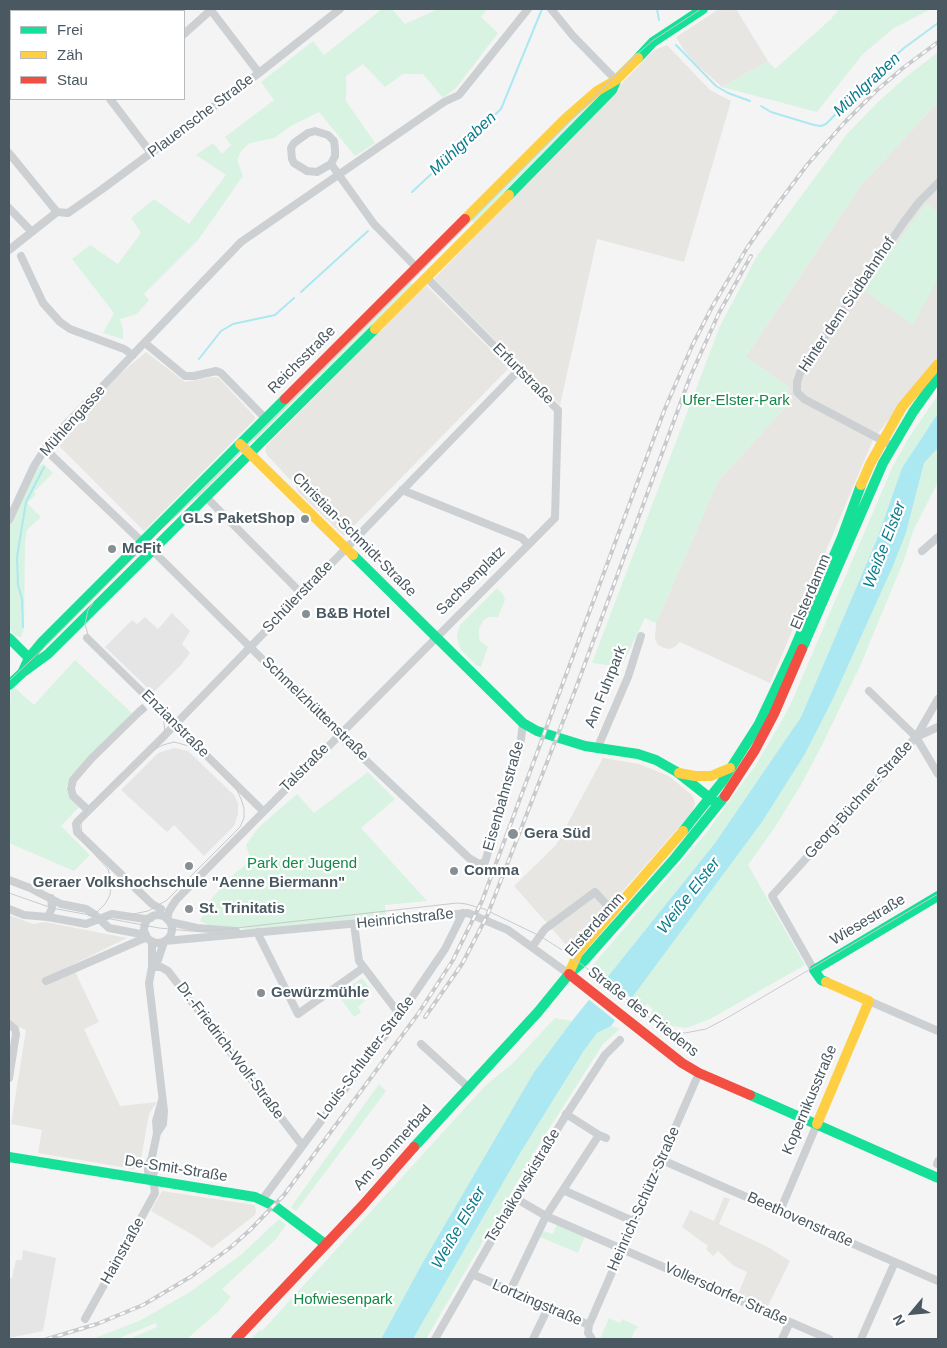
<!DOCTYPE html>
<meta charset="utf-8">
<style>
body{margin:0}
#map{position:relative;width:947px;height:1348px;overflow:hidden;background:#f4f4f4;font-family:Helvetica,sans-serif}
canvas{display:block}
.frame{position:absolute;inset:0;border:10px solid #495861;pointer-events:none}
.legend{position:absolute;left:10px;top:10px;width:175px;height:90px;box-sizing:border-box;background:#fff;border:1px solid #b6bcc0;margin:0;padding:6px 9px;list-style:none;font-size:15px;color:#495861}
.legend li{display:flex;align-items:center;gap:10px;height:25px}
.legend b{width:25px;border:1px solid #b6bcc0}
.north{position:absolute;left:887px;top:1288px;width:50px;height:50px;-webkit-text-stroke:4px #fff;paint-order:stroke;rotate:242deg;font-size:14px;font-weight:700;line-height:20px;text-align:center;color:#495861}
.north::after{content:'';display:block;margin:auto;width:18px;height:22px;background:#495861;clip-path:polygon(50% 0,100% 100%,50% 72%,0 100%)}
</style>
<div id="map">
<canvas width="947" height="1348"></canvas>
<div class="frame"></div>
<ul class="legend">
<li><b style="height:6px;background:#16e098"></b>Frei</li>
<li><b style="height:6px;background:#ffcf43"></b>Zäh</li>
<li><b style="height:6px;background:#f24e42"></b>Stau</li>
</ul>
<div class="north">N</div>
</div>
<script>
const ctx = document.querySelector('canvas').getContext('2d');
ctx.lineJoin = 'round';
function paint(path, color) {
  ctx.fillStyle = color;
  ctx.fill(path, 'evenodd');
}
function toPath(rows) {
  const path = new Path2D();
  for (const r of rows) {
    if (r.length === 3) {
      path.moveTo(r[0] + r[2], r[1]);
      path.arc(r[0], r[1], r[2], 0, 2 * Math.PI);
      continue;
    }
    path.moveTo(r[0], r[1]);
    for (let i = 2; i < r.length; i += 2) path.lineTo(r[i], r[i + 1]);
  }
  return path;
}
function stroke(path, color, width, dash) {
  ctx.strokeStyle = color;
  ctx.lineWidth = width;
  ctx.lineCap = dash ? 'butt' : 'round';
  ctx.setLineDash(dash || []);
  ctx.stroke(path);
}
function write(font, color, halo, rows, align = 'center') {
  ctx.font = font + ' Helvetica,sans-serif';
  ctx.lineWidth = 4.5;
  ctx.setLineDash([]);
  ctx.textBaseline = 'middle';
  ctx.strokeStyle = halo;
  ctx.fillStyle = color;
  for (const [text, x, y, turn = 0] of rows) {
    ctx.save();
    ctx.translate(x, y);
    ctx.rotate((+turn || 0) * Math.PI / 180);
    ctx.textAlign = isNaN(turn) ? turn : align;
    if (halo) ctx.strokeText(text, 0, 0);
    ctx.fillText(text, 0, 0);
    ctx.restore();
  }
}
const commercial = toPath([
 [719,9,736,9,768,61,722,87,695,63,684,50,676,37],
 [667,45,710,90,731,101,684,262,597,239,560,405,434,279,654,50],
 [938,102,938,357,873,440,770,683,680,642,676,646,670,649,664,648,658,645,655,639,656,623,718,481,793,399,788,392,789,387,747,358,747,354,862,184],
 [426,285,509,368,344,536,298,492,296,486,268,456,265,451,266,446],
 [146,352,185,382,213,377,219,378,255,417,255,419,144,531,54,441,116,377],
 [603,758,639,764,669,776,693,796,695,804,692,812,614,901,569,948,514,886,556,845],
 [9,915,33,924,45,922,127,938,72,965,99,1022,84,1029,120,1106,157,1102,149,1114,140,1165,134,1169,38,1153,42,1130,11,1124,26,1030,9,1023],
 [162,1191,255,1205,256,1211,255,1215,212,1248,193,1235,151,1211],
 [724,1197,730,1199,719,1224,768,1247,790,1261,767,1308,738,1295,747,1272,734,1266,718,1251,713,1256,706,1249,708,1246,682,1227,690,1210,714,1221]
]);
const education = toPath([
 [172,613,190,631,182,644,190,653,181,665,153,693,105,647,132,620,137,624,145,617,158,629],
 [174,748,188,751,234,795,238,803,238,814,234,826,204,856,174,825,167,832,121,790,158,753],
 [23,1250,56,1258,43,1331,9,1338,9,1278,12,1278,16,1260,22,1260]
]);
const green = toPath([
 [382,9,392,9,405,24,438,9,487,9,481,17,498,33,456,88,443,98,423,74,403,74,385,87,363,64,346,76,346,101,375,143,355,156,319,112,291,126,274,138,250,143,241,151,237,160,243,176,198,240,144,294,149,300,137,314,120,319,123,330,123,339,103,333,114,313,72,259,90,245,118,264,141,233,131,218,154,199,189,224,226,175,196,155,213,143,222,154,231,145,225,137,274,100,261,82,313,41,324,55],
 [839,9,931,9,894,28,862,55,817,112,722,87,768,61,775,69,831,19],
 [938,52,938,102,862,184,747,354,747,358,789,387,788,392,793,399,718,481,656,623,645,618,621,667,592,663,720,326,757,256,847,134,878,102,907,76],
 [611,88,476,225,468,217,577,110],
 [926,203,938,212,938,279,913,325,863,290],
 [410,282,413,285,253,445,256,442,252,438,367,319,370,322],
 [938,395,938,413,902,468,877,539,801,717,715,843,607,977,592,966,707,832,755,766,779,726,792,701,892,468,908,439],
 [938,448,938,482,913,531,904,560,860,666,822,745,802,783,775,827,748,865,805,965,710,1019,686,1028,672,1026,651,1013,653,1009,647,1004,644,1007,632,997,762,822,805,754,833,699,893,566,906,533,924,463],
 [230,456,237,463,200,501,192,493],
 [44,464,53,473,34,492,36,494,27,503,41,517,27,530,25,543,24,628,21,637,15,635,9,629,9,524,37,467],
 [497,588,503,594,505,600,498,617,489,617,484,620,479,628,479,638,481,642,488,647,481,667,476,665,462,651,459,645,457,635,460,625],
 [75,660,135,716,73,777,66,787,69,796,80,806,61,826,90,855,74,871,9,843,9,702,11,699,9,693,15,688,34,705],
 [368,772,395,799,361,828,427,901,385,905,386,917,258,930,208,925,200,921,211,899,235,873,251,861,246,845,258,828,297,794,314,813],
 [362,978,371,990,362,997,365,1001,358,1007,361,1012,354,1017,338,995],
 [555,1018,572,1021,534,1072,423,1262,381,1339,251,1339,260,1330,262,1331,486,1085,512,1064],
 [611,1026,620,1029,603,1044,540,1143,426,1339,413,1339,519,1155,583,1052,597,1033],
 [379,1084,386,1091,296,1211,291,1207],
 [279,1219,286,1225,276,1239,222,1289,231,1297,219,1311,188,1338,185,1339,129,1339,157,1327,156,1323,117,1339,92,1339,139,1321,190,1292,242,1254],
 [557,1224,585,1236,578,1253,540,1237,543,1231,553,1234],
 [609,1318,620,1323,622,1319,639,1327,635,1330,631,1339,600,1339]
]);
const water = toPath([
 [938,413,938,448,924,463,906,533,893,566,833,699,805,754,762,822,611,1026,597,1033,583,1052,519,1155,413,1339,381,1339,423,1262,534,1072,572,1021,715,843,801,717,877,539,902,468]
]);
const pier = toPath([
 [604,977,633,999,617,1022,587,998]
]);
const stream = toPath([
 [657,9,659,20],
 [676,45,716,86,728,93,750,101],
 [761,106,771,112,814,125,821,126,826,124,877,72,904,48,938,23],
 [412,192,501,109,542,9],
 [301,292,368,231],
 [199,359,221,331,233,324,275,315,294,298],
 [23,627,22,599,18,585,17,557,26,502,44,467]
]);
const streetTunnel = toPath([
 [139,712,146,706]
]);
const street = toPath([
 [35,9,37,11],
 [210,9,259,73],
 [551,9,573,36,616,80],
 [68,11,72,9],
 [184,34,212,9],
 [9,53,11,51],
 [110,99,151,153],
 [9,153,57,212],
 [331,164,317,172,307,171,294,163,292,159,291,148,294,143,308,133,315,131,328,135,334,141,335,149,335,156,331,164,374,224,416,267],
 [9,208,32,232],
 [57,212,68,213,101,190,259,73,340,9],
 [9,250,57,212],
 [21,256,43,303,60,322,70,329,124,349,133,355],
 [145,343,185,376,194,376,216,371,221,373,265,418],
 [887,443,804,399,797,392,797,382,800,373,904,222,919,202,938,183],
 [45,449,141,541],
 [402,490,522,538,528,545],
 [207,498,302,594],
 [9,520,34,466,51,440,241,242,444,102,459,95,528,9],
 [153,551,339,735,469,858,479,864,485,862,520,747,523,723],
 [922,551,938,537],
 [87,638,263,811],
 [869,691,916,737,938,774],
 [916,737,938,727],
 [597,749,628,677,641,636],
 [88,810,73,796,71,789,73,780,91,759,139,712],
 [9,880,30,888,61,904,86,909,94,914,109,928,146,935],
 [9,909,24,915,48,917,86,924,112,914,145,919,151,918],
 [161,909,152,904,77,832,76,824,78,821,163,737,519,370],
 [158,929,14],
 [48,917,52,908,51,898],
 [167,919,169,911,176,900,555,518,558,410,426,277],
 [170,922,197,928,236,931],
 [354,924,359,961,400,1015],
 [257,932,298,1014,363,968],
 [165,941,468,913,508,930,569,974],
 [152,942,152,967],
 [532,947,545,929,595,892,613,912],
 [152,967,161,967,168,971,302,1145],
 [814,970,772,896,916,737,938,699],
 [46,981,147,937],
 [869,1001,938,1031],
 [9,1024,15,1029,16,1034,9,1078],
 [421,1044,468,1087],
 [566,1114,599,1135],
 [157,1133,163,1124,164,1111,149,983,152,967,158,960,164,942],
 [662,1160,938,1281],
 [937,1164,938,1161],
 [152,1181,155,1167,152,1157],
 [563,1190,635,1222],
 [515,1198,546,1216,829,1339],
 [262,1200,400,1015,445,949,463,913],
 [780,1211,817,1124],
 [472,1274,589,1325,588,1333,592,1339],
 [510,1291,546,1216,599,1135,606,1138],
 [85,1319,155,1193,154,1185,148,1172,148,1166,152,1157,157,1133,156,1121,162,1100],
 [589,1325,699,1073],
 [435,1339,521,1189,563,1120,605,1055,620,1040],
 [533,1339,548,1308],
 [782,1339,790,1322],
 [861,1339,895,1262]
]);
const fast = toPath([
 [638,58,653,42,703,9],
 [509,195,612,90,616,81],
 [353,555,523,723,537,731,585,746,638,754,656,760,677,772,715,802],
 [9,638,33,662],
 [802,649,883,463,913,412,938,377],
 [22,673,29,658,42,642,285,399],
 [9,685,22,673,48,654,375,329],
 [683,831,722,782,759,724,792,654,842,537,861,485],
 [826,982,821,980,814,970,938,896],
 [750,1095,938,1178],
 [414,1147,538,1012,569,974,584,961,675,858,725,796],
 [9,1157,255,1197,276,1207,325,1244]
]);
const slow = toPath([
 [465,219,566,118,597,91,616,80,638,58],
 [375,329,509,195],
 [240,444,353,555],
 [861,485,870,464,902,407,938,364],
 [679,773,695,776,711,776,730,768],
 [569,973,579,951,683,831],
 [817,1124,869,1001,826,982]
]);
const jam = toPath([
 [285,399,465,219],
 [725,796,755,750,774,714,802,649],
 [569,974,682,1063,699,1073,750,1095],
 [236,1339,363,1205,414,1147]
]);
const tram = toPath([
 [84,636,88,641,204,755,236,788,241,799,244,808,244,818,240,827,167,900,148,911,118,917],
 [91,640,88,635,85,624,88,610,93,603],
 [9,681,51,641,163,528,198,495,633,58,652,41,701,9],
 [155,749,160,742,165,732,163,715],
 [9,893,52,908,159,928,190,931,218,930,457,903,466,904,484,909,540,936,567,953,658,1024,672,1031,685,1033,706,1029,727,1018,938,894],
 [88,916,97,912,105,904,110,895,111,881,108,869,88,847,82,836,81,824,87,809,122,775,153,750,163,745,174,742,193,747]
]);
const rail = toPath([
 [425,1017,462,964,487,916,576,688,690,377,719,313,751,256],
 [47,1339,97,1324,143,1305,192,1276,231,1247,250,1230,284,1195,418,1014,453,960,482,901,664,411,692,346,712,307,747,248,777,205,807,165,844,123,876,91,903,68,938,42]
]);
const markers = [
 [305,519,5,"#858f94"],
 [112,549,5,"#858f94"],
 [306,614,5,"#858f94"],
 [513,834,6,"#858f94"],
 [189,866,5,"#858f94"],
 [454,871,5,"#858f94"],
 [189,909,5,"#858f94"],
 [261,993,5,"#858f94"]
];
const streetNames = [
 ["Plauensche Straße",201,116,-37],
 ["Hinter dem Südbahnhof",847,305,-56],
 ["Reichsstraße",302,360,-45],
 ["Erfurtstraße",523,374,45],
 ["Mühlengasse",73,421,-48],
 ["Christian-Schmidt-Straße",354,535,45],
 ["Sachsenplatz",471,581,-45],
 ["Elsterdamm",811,592,-67],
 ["Schülerstraße",298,597,-46],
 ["Am Fuhrpark",606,687,-68],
 ["Schmelzhüttenstraße",315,709,44],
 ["Enzianstraße",175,724,45],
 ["Talstraße",305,768,-45],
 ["Eisenbahnstraße",504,796,-74],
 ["Georg-Büchner-Straße",859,800,-48],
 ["Heinrichstraße",405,919,-6],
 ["Wiesestraße",868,920,-31],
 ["Elsterdamm",595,925,-48],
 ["Straße des Friedens",643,1012,38],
 ["Dr.-Friedrich-Wolf-Straße",230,1051,53],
 ["Louis-Schlutter-Straße",366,1058,-53],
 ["Kopernikusstraße",810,1100,-67],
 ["Am Sommerbad",393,1148,-48],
 ["De-Smit-Straße",176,1169,9],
 ["Tschaikowskistraße",523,1186,-59],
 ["Heinrich-Schütz-Straße",644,1199,-66],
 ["Beethovenstraße",800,1220,24],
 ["Hainstraße",123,1251,-61],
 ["Vollersdorfer Straße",726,1294,24],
 ["Lortzingstraße",537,1303,23]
];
const parkNames = [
 ["Ufer-Elster-Park",736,401],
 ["Park der Jugend",302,864],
 ["Hofwiesenpark",343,1300]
];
const poiNames = [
 ["GLS PaketShop",295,519,"right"],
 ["McFit",122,549],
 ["B&B Hotel",316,614],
 ["Gera Süd",524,834],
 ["Comma",464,871],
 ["Geraer Volkshochschule \"Aenne Biermann\"",189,883,"center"],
 ["St. Trinitatis",199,909],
 ["Gewürzmühle",271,993]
];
const waterNames = [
 ["Mühlgraben",867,85,-43],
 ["Mühlgraben",463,144,-43],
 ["Weiße Elster",885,545,-69],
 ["Weiße Elster",689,896,-52],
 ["Weiße Elster",459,1228,-60]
];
paint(commercial, '#e7e6e3');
paint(education, '#e5e5e6');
paint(green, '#d8f3e1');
paint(water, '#ace8f1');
paint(pier, '#f4f4f4');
stroke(stream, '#ace8f1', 2);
stroke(streetTunnel, '#c9cdcf', 8, [8, 4]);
stroke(street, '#cdd0d2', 8);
stroke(fast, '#16e098', 10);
stroke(slow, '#ffcf43', 10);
stroke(jam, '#f24e42', 10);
stroke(tram, '#c9cacc', 1);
stroke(rail, '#c9cacc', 4);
stroke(rail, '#fff', 2, [5.5]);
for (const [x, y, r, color] of markers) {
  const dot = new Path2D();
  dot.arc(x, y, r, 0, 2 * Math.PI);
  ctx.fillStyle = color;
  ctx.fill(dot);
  stroke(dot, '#fff', 2);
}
write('15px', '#495861', '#fff', streetNames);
write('15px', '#148846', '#fff', parkNames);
write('bold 15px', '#495861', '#fff', poiNames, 'left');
write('italic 16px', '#0a7c8d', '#fff', waterNames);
</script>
